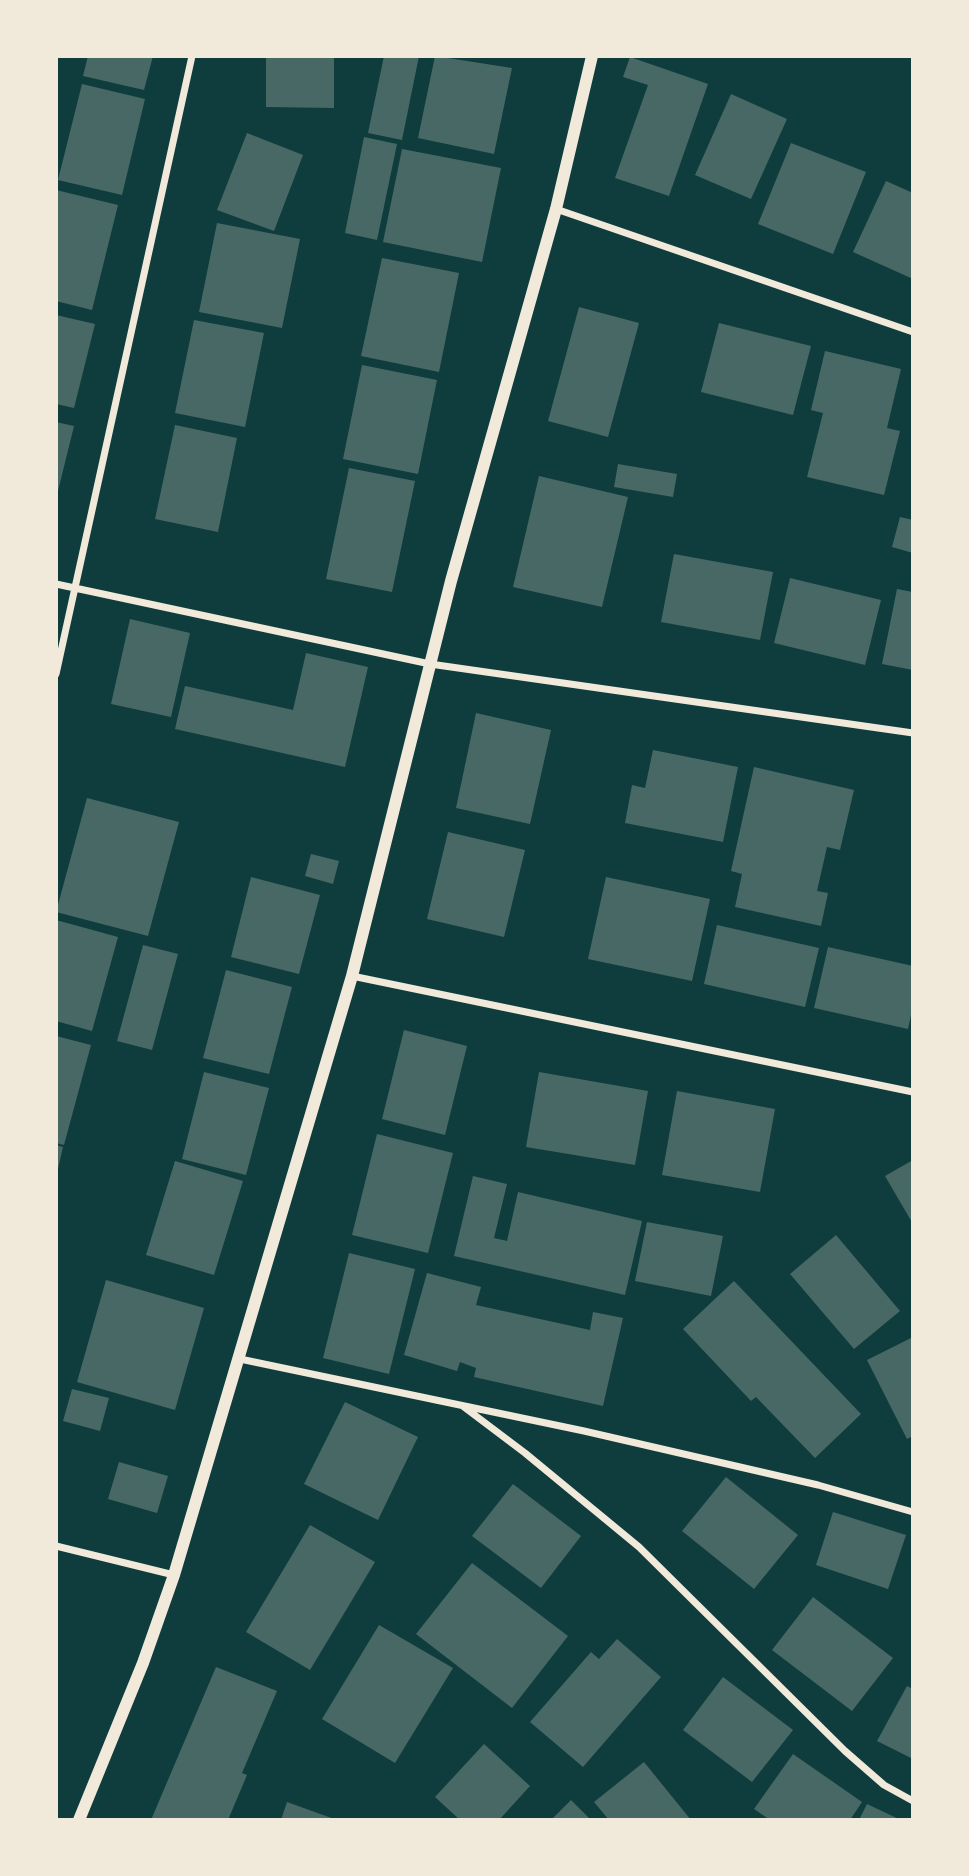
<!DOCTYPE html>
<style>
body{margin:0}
#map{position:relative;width:969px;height:1876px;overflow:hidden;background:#0f3d3e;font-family:Jost,sans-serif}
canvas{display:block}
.frame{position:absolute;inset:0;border:58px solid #f1e9da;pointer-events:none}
</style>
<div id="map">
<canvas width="969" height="1876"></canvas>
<div class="frame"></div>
</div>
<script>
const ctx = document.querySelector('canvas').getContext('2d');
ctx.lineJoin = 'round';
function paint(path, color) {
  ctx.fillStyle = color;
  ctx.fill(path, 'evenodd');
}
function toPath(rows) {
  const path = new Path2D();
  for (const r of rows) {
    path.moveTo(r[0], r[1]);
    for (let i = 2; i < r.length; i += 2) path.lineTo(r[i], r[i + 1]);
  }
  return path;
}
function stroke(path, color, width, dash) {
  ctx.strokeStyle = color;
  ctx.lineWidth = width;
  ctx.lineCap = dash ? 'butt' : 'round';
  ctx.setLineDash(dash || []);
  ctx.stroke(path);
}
const building = toPath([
 [88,56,153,56,144,90,83,76],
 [266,56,334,56,334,108,266,107],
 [384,56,419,56,402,140,368,133],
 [435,56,512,68,494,154,418,138],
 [630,57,708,84,669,196,615,178,648,85,623,77],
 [82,84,145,99,122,195,58,180],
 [731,94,787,119,751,199,695,175],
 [247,133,303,155,274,231,217,210],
 [364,137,397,144,377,240,345,233],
 [791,143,866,172,833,254,758,224],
 [402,149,501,168,482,262,383,242],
 [886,181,913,193,913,279,853,252],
 [56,190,118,205,92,310,56,301],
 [217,223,300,239,282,328,199,312],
 [382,258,459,273,439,372,361,356],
 [579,307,639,323,608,437,548,421],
 [56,315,95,324,74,408,56,404],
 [194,320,264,333,245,427,175,413],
 [719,323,811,346,793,415,701,392],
 [825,351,901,369,887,428,900,431,884,495,807,477,823,413,811,410],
 [362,365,437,380,418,474,343,459],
 [56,422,74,426,57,495,56,494],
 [175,425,237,438,218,532,155,519],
 [618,464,677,474,673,497,614,487],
 [349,468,415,481,392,592,326,579],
 [539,476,628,497,602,607,513,587],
 [900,517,913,520,913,553,892,547],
 [674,554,773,572,760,640,661,622],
 [790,578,881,600,865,665,774,643],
 [897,589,913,592,913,670,882,664],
 [130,619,190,633,171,717,111,704],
 [306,653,368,667,345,767,175,729,185,686,293,710],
 [476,713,551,730,530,824,456,808],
 [653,750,738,767,723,842,625,823,632,785,645,788],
 [754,767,854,790,840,850,827,847,817,891,828,893,821,926,735,907,742,874,731,871],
 [87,798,179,822,148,936,56,912],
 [448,832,525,850,504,937,427,919],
 [311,854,339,861,333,884,305,876],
 [251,877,320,895,299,974,231,957],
 [606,877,710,899,692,981,588,959],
 [56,920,118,937,92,1031,56,1021],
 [717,925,819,948,805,1007,704,984],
 [143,945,178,954,152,1050,117,1041],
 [828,947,913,966,913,1006,908,1029,814,1008],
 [226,970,292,987,269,1074,203,1058],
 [404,1030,467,1046,445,1135,382,1119],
 [56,1036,91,1045,64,1145,56,1143],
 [204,1072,269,1088,246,1175,182,1159],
 [539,1072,648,1091,635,1165,526,1147],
 [677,1091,775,1109,760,1192,662,1175],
 [377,1134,453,1153,428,1253,352,1235],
 [56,1145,63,1147,57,1173,56,1173],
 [913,1160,913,1224,885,1176],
 [175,1161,243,1181,214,1275,146,1255],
 [473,1176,507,1184,494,1238,507,1241,518,1192,642,1221,625,1295,454,1256],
 [647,1222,723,1236,711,1296,635,1281],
 [836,1235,900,1311,854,1349,790,1274],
 [349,1253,415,1269,389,1374,323,1358],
 [427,1273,481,1287,476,1305,590,1330,593,1312,623,1318,603,1406,474,1377,476,1368,460,1362,457,1371,404,1355],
 [106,1280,204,1308,175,1410,77,1382],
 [734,1281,861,1414,815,1458,756,1397,751,1401,683,1329],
 [913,1337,913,1436,907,1439,867,1360],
 [72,1389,109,1398,100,1431,63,1421],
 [345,1402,418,1437,378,1520,304,1484],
 [119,1462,168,1476,157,1513,108,1499],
 [726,1477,798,1535,754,1589,682,1531],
 [513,1484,581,1536,541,1588,472,1536],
 [833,1512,906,1535,888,1589,816,1565],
 [310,1525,375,1562,310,1670,246,1632],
 [472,1563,568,1636,512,1708,416,1634],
 [813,1597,893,1658,852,1711,772,1650],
 [379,1625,453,1668,395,1763,322,1719],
 [617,1639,661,1677,583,1767,530,1722,591,1652,599,1659],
 [216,1667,277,1691,242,1773,247,1775,228,1820,151,1820],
 [723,1677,793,1730,752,1782,683,1730],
 [907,1686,913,1689,913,1759,877,1741],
 [484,1744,530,1786,499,1820,460,1820,435,1797],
 [793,1754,862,1802,850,1820,770,1820,754,1809],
 [644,1762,691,1820,609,1820,594,1802],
 [571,1800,591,1820,551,1820],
 [287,1802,337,1820,281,1820],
 [867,1804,901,1820,859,1820]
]);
const minor = toPath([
 [556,209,913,332],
 [56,584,430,664,913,733],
 [56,674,192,56],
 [352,976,913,1092],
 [240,1359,584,1431,818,1485,913,1512],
 [464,1407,525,1453,639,1547,845,1751,884,1785,913,1801],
 [56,1546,174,1575]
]);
const tertiary = toPath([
 [79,1820,143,1663,174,1575,352,976,451,581,556,209,592,56]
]);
paint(building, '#486865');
stroke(minor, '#f1e9da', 7);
stroke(tertiary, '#f1e9da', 12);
</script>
